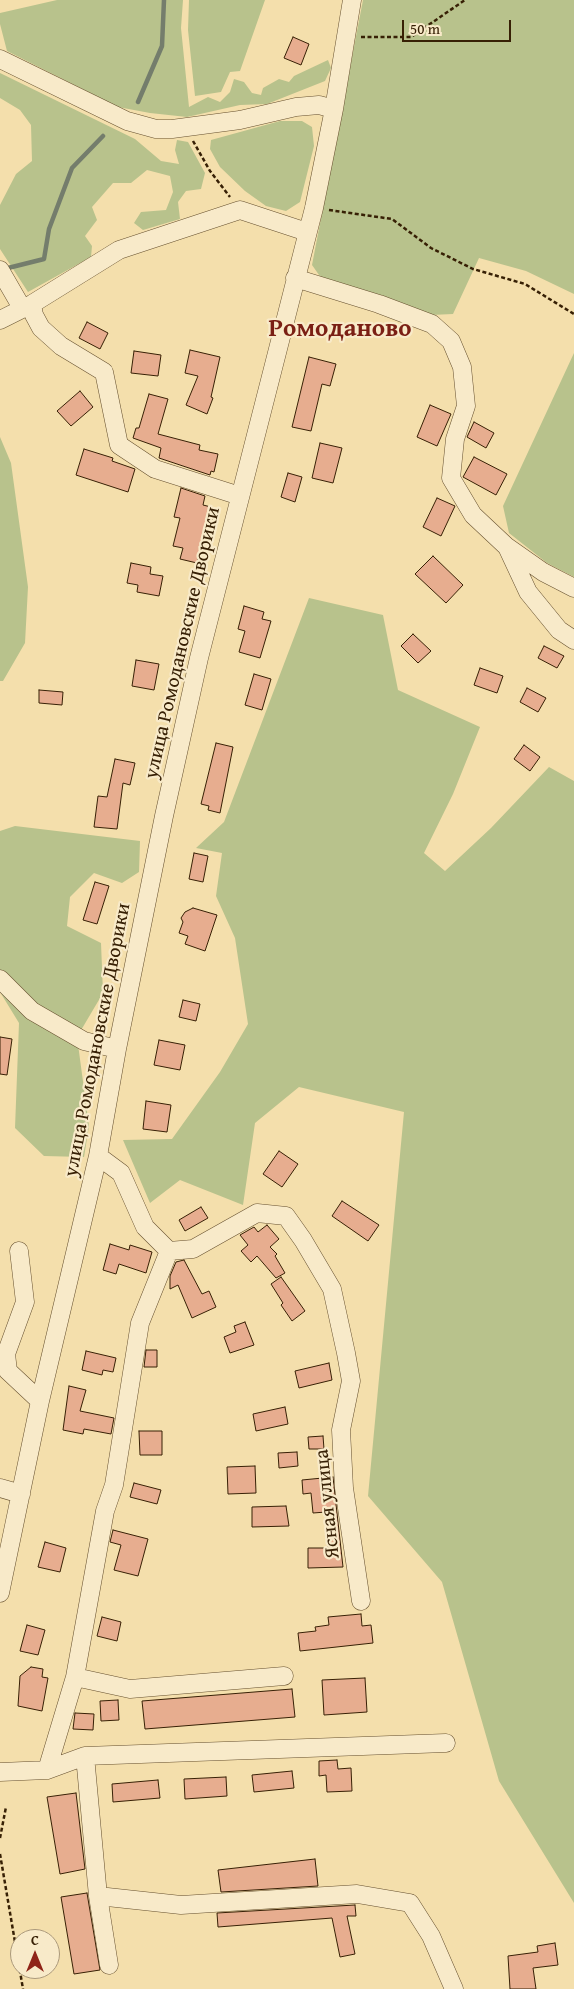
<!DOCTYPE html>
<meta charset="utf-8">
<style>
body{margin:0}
#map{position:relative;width:574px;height:1989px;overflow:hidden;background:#f4dfac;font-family:"Gentium Book Plus",serif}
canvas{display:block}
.north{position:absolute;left:10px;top:1929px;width:50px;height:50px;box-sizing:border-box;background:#f8eac9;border:1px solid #ab997b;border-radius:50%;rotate:0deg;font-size:14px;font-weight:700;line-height:20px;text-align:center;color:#372005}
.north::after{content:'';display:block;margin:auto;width:18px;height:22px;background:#8f2418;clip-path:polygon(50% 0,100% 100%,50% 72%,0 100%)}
.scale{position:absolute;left:402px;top:20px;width:109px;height:22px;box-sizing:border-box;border:2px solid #372005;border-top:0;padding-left:6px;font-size:15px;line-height:18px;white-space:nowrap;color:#372005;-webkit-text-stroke:4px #f8eac9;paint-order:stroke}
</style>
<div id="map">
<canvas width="574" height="1989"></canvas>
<div class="north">С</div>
<div class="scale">50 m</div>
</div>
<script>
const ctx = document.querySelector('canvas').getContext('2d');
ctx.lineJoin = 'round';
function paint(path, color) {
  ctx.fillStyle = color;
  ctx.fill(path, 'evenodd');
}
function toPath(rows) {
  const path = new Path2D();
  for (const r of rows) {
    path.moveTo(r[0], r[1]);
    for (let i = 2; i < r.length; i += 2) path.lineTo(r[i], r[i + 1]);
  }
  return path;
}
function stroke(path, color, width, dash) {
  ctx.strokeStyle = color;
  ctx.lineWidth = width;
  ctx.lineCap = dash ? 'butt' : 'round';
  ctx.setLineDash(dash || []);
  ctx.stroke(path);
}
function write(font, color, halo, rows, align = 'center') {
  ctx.font = font + ' "Gentium Book Plus",serif';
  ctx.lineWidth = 4.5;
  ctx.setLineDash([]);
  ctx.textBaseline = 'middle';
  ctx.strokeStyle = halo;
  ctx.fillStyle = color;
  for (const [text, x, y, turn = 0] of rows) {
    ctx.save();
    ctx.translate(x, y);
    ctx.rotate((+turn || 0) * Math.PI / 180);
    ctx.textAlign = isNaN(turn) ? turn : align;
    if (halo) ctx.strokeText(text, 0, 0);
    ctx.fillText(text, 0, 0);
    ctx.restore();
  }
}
const green = toPath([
 [57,0,183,0,181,28,189,107,208,97,220,102,230,92,234,79,244,82,252,93,261,95,263,88,279,79,289,82,294,76,328,60,331,68,325,81,267,104,240,105,187,117,150,113,118,107,7,51,0,24,0,13],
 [189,0,265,0,240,71,230,72,221,92,195,96,188,30],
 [363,0,574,0,574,294,526,271,479,258,453,314,431,315,324,282,312,265],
 [0,73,135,139,161,161,179,164,175,150,177,140,188,142,205,173,201,189,186,191,178,202,180,219,143,230,134,223,141,212,166,210,173,192,170,176,147,170,131,183,113,183,92,207,97,220,85,236,92,246,91,257,28,292,0,249,0,205,16,174,32,161,31,125,20,110,0,98],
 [280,121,302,121,312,127,314,146,300,202,286,211,266,206,245,191,220,167,210,149,211,140],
 [574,353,574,577,547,563,509,533,503,506],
 [0,437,11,463,28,587,25,643,3,681,0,681],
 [309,598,383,615,398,690,480,727,453,794,424,853,445,871,491,828,549,767,574,781,574,1903,499,1781,442,1582,368,1496,404,1112,299,1087,255,1123,243,1205,180,1180,150,1203,123,1140,172,1139,220,1072,248,1024,235,938,216,896,222,853,196,848,224,822],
 [15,826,140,841,139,872,122,883,94,873,70,897,67,926,101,943,103,993,77,1037,89,1126,84,1157,44,1156,15,1128,19,1023,0,992,0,831]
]);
const stream = toPath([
 [138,102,162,46,164,0],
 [4,269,44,259,49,229,72,168,103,136]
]);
const building = toPath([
 [293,37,309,44,301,65,284,58,293,37],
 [87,322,108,333,100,349,79,338,87,322],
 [190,350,220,357,211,397,213,398,207,414,186,405,198,376,185,373,190,350],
 [134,351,161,355,158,376,131,373,134,351],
 [309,357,336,364,330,386,322,384,311,431,292,427,309,357],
 [80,391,93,407,71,426,57,411,80,391],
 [149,394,168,399,158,434,200,445,199,450,218,454,214,472,211,471,210,475,159,458,161,448,133,438,136,428,139,428,149,394],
 [430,405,451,414,437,446,417,437,430,405],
 [474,422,494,433,486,448,467,437,474,422],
 [320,443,342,448,333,483,312,478,320,443],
 [84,449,113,458,112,461,135,469,128,492,76,475,84,449],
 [474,457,507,474,496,495,463,477,474,457],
 [288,473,302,477,295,502,281,497,288,473],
 [181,488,205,496,203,505,215,508,211,526,207,525,197,563,180,559,183,548,173,546,180,518,174,517,181,488],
 [437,498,455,506,441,536,423,527,437,498],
 [433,556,463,585,446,603,415,574,433,556],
 [131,563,151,567,150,574,163,576,159,596,137,592,138,585,127,583,131,563],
 [244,606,264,612,262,619,271,621,260,658,239,652,245,631,238,629,244,606],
 [413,634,431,651,418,663,401,646,413,634],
 [544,646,564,656,557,668,538,658,544,646],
 [136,660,159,664,154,690,132,686,136,660],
 [480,668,503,676,497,693,474,685,480,668],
 [254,674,271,679,262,710,245,705,254,674],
 [527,688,546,698,538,712,520,702,527,688],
 [39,690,63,692,62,705,39,703,39,690],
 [216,743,233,747,220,813,208,810,209,806,201,804,216,743],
 [524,745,540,757,530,771,514,759,524,745],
 [115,759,135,763,130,785,123,783,117,829,94,827,98,796,107,797,115,759],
 [194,853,208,856,203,882,189,879,194,853],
 [95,882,109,886,97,924,83,920,95,882],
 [193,908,217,915,205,951,185,944,188,936,179,933,183,922,181,918,185,912,193,908],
 [183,1000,200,1004,196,1021,179,1017,183,1000],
 [0,1037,12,1039,7,1075,0,1074,0,1037],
 [159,1040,185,1045,180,1070,154,1065,159,1040],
 [146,1101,171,1105,167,1132,143,1129,146,1101],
 [279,1151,298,1164,282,1187,263,1174,279,1151],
 [342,1201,379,1225,368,1241,332,1216,342,1201],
 [201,1207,208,1218,185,1231,179,1220,201,1207],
 [267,1225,279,1239,270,1247,277,1254,275,1256,285,1273,276,1278,257,1256,251,1262,241,1251,248,1245,240,1235,254,1227,258,1232,267,1225],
 [110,1244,129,1250,130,1245,152,1252,146,1273,119,1264,116,1274,103,1270,110,1244],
 [184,1260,202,1294,209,1291,216,1307,192,1318,178,1285,170,1289,170,1276,176,1262,184,1260],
 [281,1277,305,1311,292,1321,281,1305,283,1303,271,1284,281,1277],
 [245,1322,254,1345,230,1353,224,1337,236,1332,234,1326,245,1322],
 [146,1350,157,1350,157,1367,144,1367,146,1350],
 [86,1351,116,1358,113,1372,103,1370,102,1375,82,1370,86,1351],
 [329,1363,332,1380,299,1388,295,1371,329,1363],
 [69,1386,86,1390,80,1411,114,1418,111,1434,84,1429,83,1434,63,1430,69,1386],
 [285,1407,288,1424,256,1431,253,1414,285,1407],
 [139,1431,162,1431,162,1455,140,1455,139,1431],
 [323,1436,324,1449,309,1449,308,1437,323,1436],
 [297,1452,298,1466,279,1468,278,1453,297,1452],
 [255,1466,256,1493,228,1494,227,1467,255,1466],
 [333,1477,343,1567,308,1568,308,1548,328,1548,326,1512,313,1513,311,1493,303,1494,302,1480,333,1477],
 [134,1483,161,1490,157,1504,130,1497,134,1483],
 [286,1506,289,1526,252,1527,252,1507,286,1506],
 [113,1530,148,1539,138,1576,114,1570,121,1545,110,1542,113,1530],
 [45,1542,66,1548,60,1572,38,1567,45,1542],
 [361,1614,362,1626,371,1625,373,1643,300,1651,298,1633,316,1631,315,1627,329,1625,328,1617,361,1614],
 [102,1617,121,1622,117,1641,97,1636,102,1617],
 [27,1625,45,1630,38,1655,20,1651,27,1625],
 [31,1667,43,1669,42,1677,48,1678,42,1711,18,1706,20,1676,31,1667],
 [365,1678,367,1712,324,1715,322,1680,365,1678],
 [292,1689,295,1717,145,1729,142,1701,292,1689],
 [118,1700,119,1720,101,1721,100,1701,118,1700],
 [75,1713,94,1714,93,1730,73,1729,75,1713],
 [337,1760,338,1769,351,1768,352,1791,327,1792,326,1775,319,1776,319,1761,337,1760],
 [292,1771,294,1788,254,1792,252,1775,292,1771],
 [226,1777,227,1796,185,1799,184,1779,226,1777],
 [158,1780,160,1798,113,1802,112,1784,158,1780],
 [76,1793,85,1869,60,1874,47,1797,76,1793],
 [315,1859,318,1886,221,1892,218,1870,315,1859],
 [87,1893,100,1970,74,1974,61,1897,87,1893],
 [355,1905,356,1916,347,1916,355,1954,340,1957,332,1918,218,1927,217,1913,355,1905],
 [555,1943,558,1965,533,1968,536,1989,510,1989,508,1956,538,1952,537,1946,555,1943]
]);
const path = toPath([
 [361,37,411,37,465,0],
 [193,141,210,171,230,197],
 [329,210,392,219,431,248,473,269,525,284,574,314],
 [0,1838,6,1807],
 [0,1854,23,1989]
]);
const minor = toPath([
 [0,59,127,121,156,129,172,129,240,120,296,107,319,105,334,109],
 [0,270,22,308],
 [295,278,379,304,432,324,451,341,462,367,466,406,455,439,451,478,473,515,506,546,543,572,574,588],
 [32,304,34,315,41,328,61,346,104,372,119,445,155,469,240,496],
 [0,320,32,304,119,250,240,210,307,232],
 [507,547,528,592,559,630,574,640],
 [0,979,32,1011,84,1041,117,1049],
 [98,1156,121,1173,145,1227,169,1251,193,1249,257,1213,286,1216,303,1240,332,1289,346,1353,351,1381,341,1430,344,1488,361,1601],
 [19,1251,25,1302,6,1354,8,1371,40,1401],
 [0,1488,21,1494],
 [0,1593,40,1401,98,1156,117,1049,164,816,199,658,314,208,334,109,352,0],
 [75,1677,130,1689,284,1676],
 [85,1756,98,1896,109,1965],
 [47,1770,75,1677,105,1511,114,1485,140,1323,169,1251],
 [0,1772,47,1770,85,1756,446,1743],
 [98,1896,181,1905,357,1894,410,1903,431,1936,454,1989]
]);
const streetNames = [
 ["улица Ромодановские Дворики",183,643,-77],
 ["улица Ромодановские Дворики",98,1040,-79],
 ["Ясная улица",328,1504,-96]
];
const districtNames = [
 ["Ромоданово",340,330]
];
paint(green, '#b8c28c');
stroke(stream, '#747d6c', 4.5);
paint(building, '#e7ad8f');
stroke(building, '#372005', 1);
stroke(minor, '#66502f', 19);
stroke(path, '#372005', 2.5, [4, 2.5]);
stroke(minor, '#f8eac9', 18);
write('20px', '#372005', '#f8eac9', streetNames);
write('bold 25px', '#7a1f14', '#f8eac9', districtNames);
</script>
